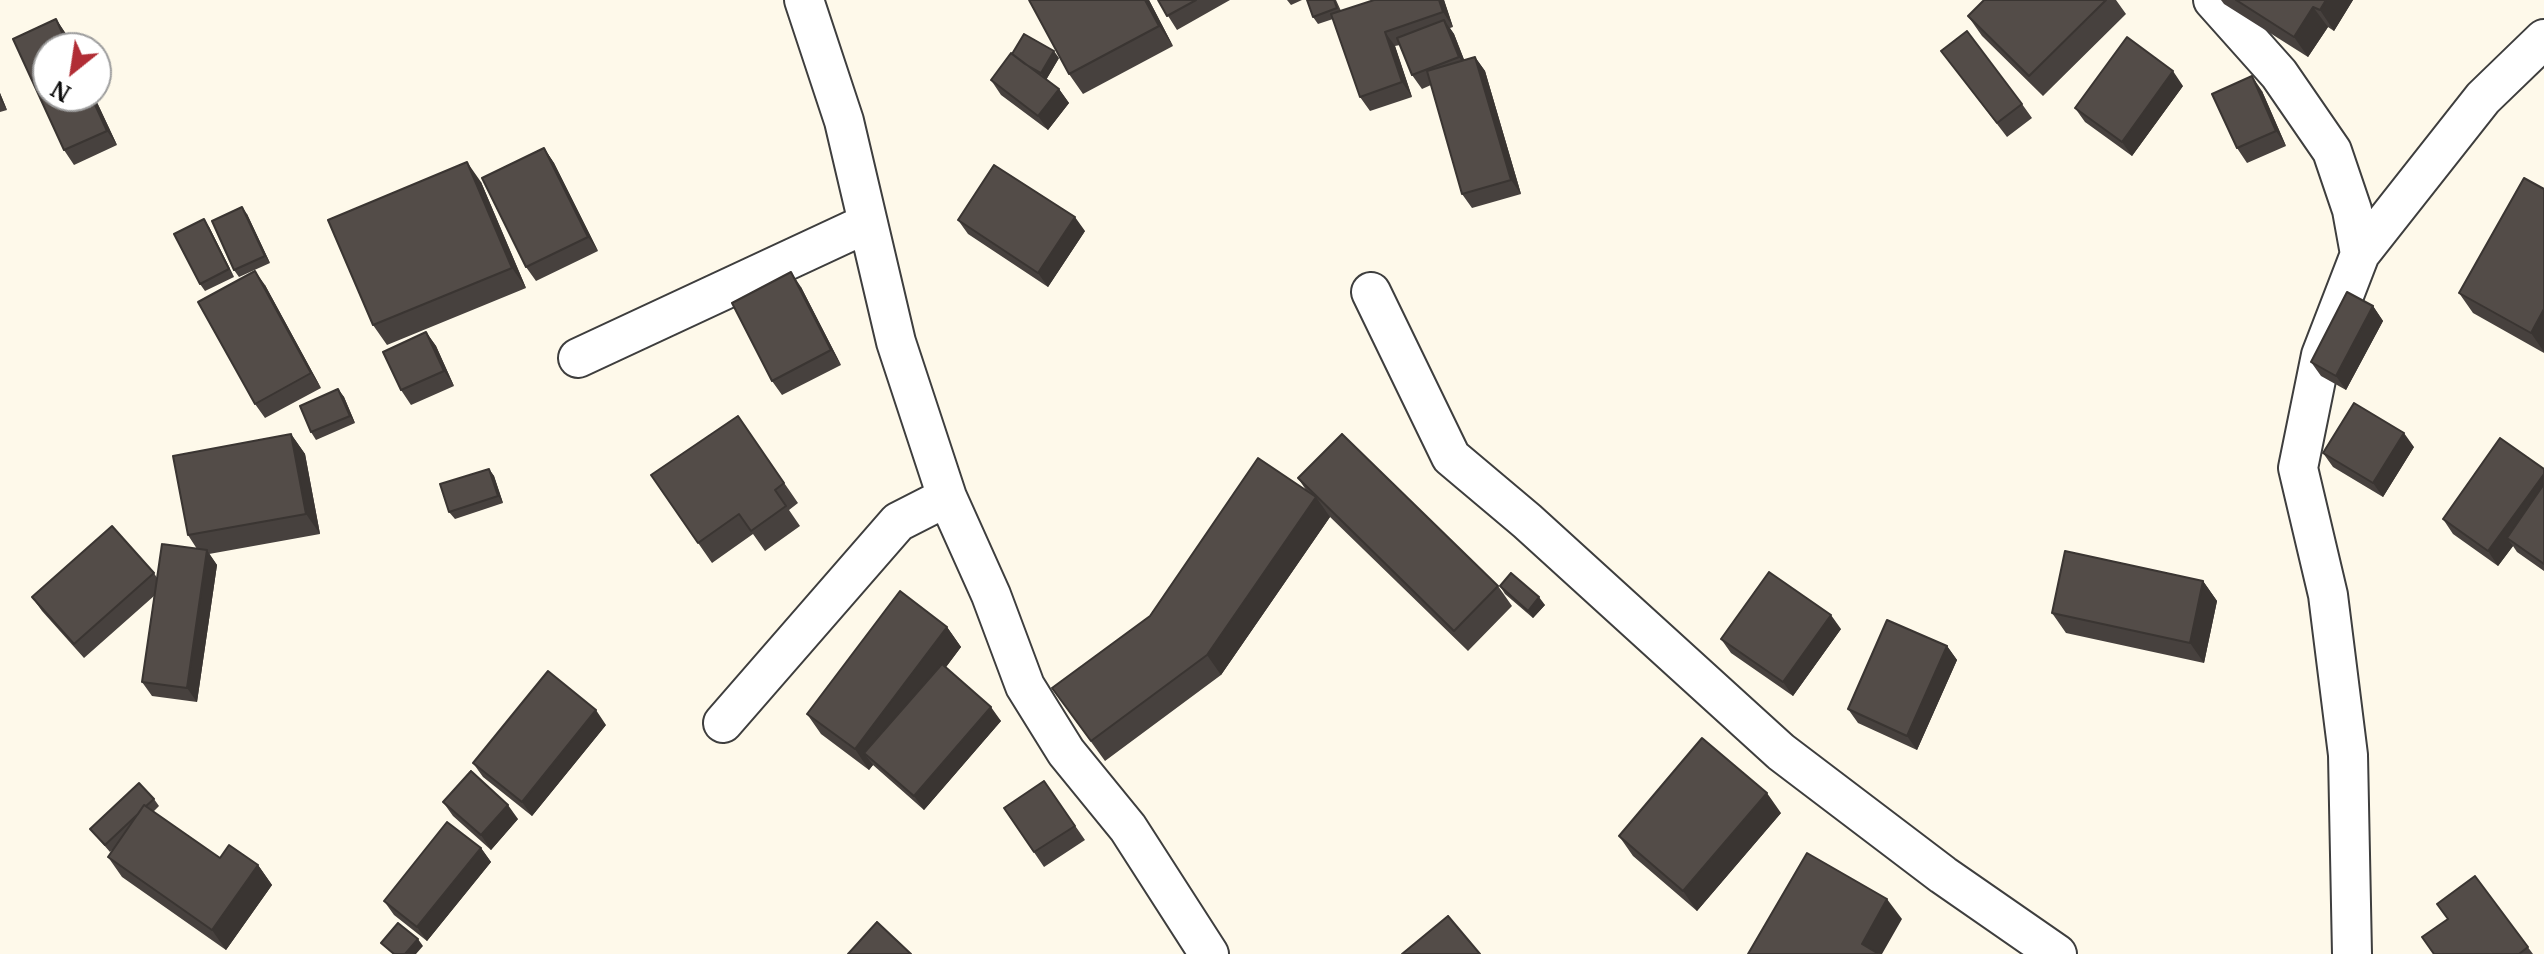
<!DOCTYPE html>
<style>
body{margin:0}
#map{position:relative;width:2544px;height:954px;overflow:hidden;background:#fef9ea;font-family:Merriweather,serif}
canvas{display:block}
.north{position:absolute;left:32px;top:32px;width:80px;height:80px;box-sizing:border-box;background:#fff;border:2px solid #9d9d9d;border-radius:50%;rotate:210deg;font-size:22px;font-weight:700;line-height:32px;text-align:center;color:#0b0b0b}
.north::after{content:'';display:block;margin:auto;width:28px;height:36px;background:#b12d35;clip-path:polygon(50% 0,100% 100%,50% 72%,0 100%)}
</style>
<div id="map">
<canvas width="2544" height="954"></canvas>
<div class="north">N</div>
</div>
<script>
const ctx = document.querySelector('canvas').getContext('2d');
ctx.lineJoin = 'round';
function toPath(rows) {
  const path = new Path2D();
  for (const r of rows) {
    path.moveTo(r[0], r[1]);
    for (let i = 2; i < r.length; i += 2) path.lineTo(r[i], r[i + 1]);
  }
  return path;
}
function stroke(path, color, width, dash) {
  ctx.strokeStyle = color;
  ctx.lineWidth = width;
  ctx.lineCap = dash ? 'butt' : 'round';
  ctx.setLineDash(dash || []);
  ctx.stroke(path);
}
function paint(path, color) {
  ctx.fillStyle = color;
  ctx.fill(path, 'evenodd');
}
const minor = toPath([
 [804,0,844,121,896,342,947,497,991,595,1025,686,1066,752,1128,828,1209,954],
 [2213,0,2279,74,2332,151,2352,210,2360,254],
 [1371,292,1451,457,1527,521,1781,752,1943,875,2057,954],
 [578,358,868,223],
 [723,723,898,522,947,497],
 [2352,954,2348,755,2328,595,2298,468,2321,355,2360,254,2483,98,2544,39]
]);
const wall = toPath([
 [1029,0,1149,0,1173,46,1083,94,1069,74],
 [1158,0,1230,0,1177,30],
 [1287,0,1302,0,1291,5],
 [1307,0,1336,0,1341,11,1374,0,1444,0,1453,27,1450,28,1454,34,1464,60,1475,57,1485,71,1521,194,1472,208,1462,194,1431,85,1422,89,1412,75,1400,45,1395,46,1412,97,1370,111,1360,97,1333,19,1318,24,1313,17],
 [1984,0,2116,0,2126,14,2043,96,1982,36,1968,16],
 [2221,0,2353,0,2334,31,2328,27,2308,57,2224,4],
 [56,19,66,34,72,48,48,48,48,96,94,96,117,145,74,165,64,150,13,39],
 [1941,51,2022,104,2032,118,2007,137],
 [1059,58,1046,80,1059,89,1069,103,1048,130,1001,95,991,80],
 [2183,86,2132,156,2085,122,2075,108],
 [2262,91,2286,146,2247,163,2237,148],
 [0,93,7,110,0,112],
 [544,148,554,163,598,251,536,281,526,267],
 [481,182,526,288,387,345,373,325],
 [2544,189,2544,353,2473,313,2459,293],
 [247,214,270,263,239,277,234,270],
 [958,220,1085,231,1048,287,968,234],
 [209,227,234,277,205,291,200,284],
 [265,285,321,388,265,418,255,404],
 [801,287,841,365,782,395,772,381],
 [2373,306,2383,321,2346,390,2321,376,2311,362],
 [426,332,436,346,454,386,411,405,401,390],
 [338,389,344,397,355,423,316,440,311,432],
 [738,416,798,503,789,510,800,526,765,551,753,534,712,563,651,475],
 [291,434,305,454,320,534,209,554,217,565,197,702,152,696,142,682,154,596,84,658,42,611,32,597,154,573,157,578,197,549,188,535],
 [2414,447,2383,497,2333,467,2323,453],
 [489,469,494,476,503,503,455,519,449,512],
 [2544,469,2544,571,2517,552,2513,546,2498,566,2453,534,2443,519],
 [1298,478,1498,586,1512,606,1468,651,1328,515,1330,517,1221,675,1105,761,1052,688,1150,616,1306,490],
 [2203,581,2217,601,2204,663,2066,633,2052,613],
 [1500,586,1545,605,1533,618,1505,594],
 [947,627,961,647,946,667,1001,721,924,810,873,765,869,770,821,734,807,714],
 [1841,629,1793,696,1731,653,1721,639],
 [1947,646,1957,660,1917,750,1858,723,1848,709],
 [606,725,532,816,483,777,473,763],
 [1044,781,1085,840,1044,867,1004,808],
 [154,799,159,806,153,812,220,858,258,865,272,885,226,950,122,877,108,857,112,850,110,852,90,829],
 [443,802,518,819,491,850,453,816],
 [1781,813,1697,911,1633,856,1619,836],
 [481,848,491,862,427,941,394,915,384,901],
 [2475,876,2533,954,2434,954,2448,919,2437,904]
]);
const shadedWall = toPath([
 [1145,0,1149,0,1173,46,1159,26],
 [1439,0,1444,0,1453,27,1443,12],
 [2326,0,2353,0,2334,31,2320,10],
 [2313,7,2328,27,2308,57,2294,37],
 [56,19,66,34,72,48,69,48],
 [1444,20,1454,34,1469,72,1459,57],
 [1385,32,1395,46,1412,97,1402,82],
 [1054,51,1059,58,1046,80,1041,73],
 [1475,57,1485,71,1521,194,1511,180],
 [2173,71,2183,86,2132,156,2122,142],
 [2252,76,2262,91,2286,146,2276,131],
 [1059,89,1069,103,1048,130,1038,116],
 [0,93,7,110,0,99],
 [91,96,94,96,117,145,107,131],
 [544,148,554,163,598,251,588,237],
 [467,162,481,182,526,288,512,268],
 [242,207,247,214,270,263,265,256],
 [1075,217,1085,231,1048,287,1038,273],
 [204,219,209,227,234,277,229,269],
 [255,271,265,285,321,388,311,373],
 [791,272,801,287,841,365,831,350],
 [2373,306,2383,321,2346,390,2336,376],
 [2544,309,2544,352,2531,333],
 [426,332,436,346,454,386,444,371],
 [338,389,344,397,355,423,350,416],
 [2404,433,2414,447,2383,497,2373,483],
 [291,434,305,454,320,534,306,514],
 [489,469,494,476,503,503,498,496],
 [2544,474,2544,502,2507,538,2513,546,2498,566,2488,551],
 [1316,497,1330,517,1221,675,1207,655],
 [207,550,217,565,197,702,187,688],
 [2203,581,2217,601,2204,663,2190,643],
 [1539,597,1545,605,1533,618,1528,611],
 [1831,615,1841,629,1793,696,1783,682],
 [947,627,961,647,875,762,864,753,873,765,869,770,855,749],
 [1947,646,1957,660,1917,750,1907,736],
 [991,707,1001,721,924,810,914,796],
 [596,710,606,725,532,816,522,802],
 [1767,793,1781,813,1697,911,1683,891],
 [508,805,518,819,491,850,481,835],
 [481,848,491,862,427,941,417,927],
 [258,865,272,885,226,950,212,930],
 [1887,899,1902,919,1882,954,1868,954,1862,944],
 [418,939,423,946,416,954,405,954]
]);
const building = toPath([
 [1029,0,1145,0,1159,26,1069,74,1029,0],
 [1158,0,1196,0,1167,16,1158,0],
 [1307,0,1334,0,1337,8,1313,17,1307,0],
 [1374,0,1439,0,1443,12,1385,32,1402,82,1360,97,1331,14,1374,0],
 [1984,0,2106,0,2029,76,1968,16,1984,0],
 [2236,0,2326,0,2320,10,2313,7,2294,37,2236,0],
 [56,19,69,48,48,48,48,96,91,96,107,131,64,150,13,39,56,19],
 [1444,20,1459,57,1412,75,1397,38,1444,20],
 [1967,31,2022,104,1997,123,1941,51,1967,31],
 [1024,34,1054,51,1041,73,1025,64,1012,54,1024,34],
 [2127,37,2173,71,2122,142,2075,108,2127,37],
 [1011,53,1059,89,1038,116,991,80,1011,53],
 [1475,57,1511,180,1462,194,1427,71,1475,57],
 [2252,76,2276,131,2237,148,2212,94,2252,76],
 [544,148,588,237,526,267,482,178,544,148],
 [467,162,512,268,373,325,328,220,467,162],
 [994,165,1075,217,1038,273,958,220,994,165],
 [2524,178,2544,189,2544,309,2531,333,2459,293,2524,178],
 [242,207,265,256,234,270,212,221,242,207],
 [204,219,229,269,200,284,174,234,204,219],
 [255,271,311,373,255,404,198,302,255,271],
 [791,272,831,350,772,381,732,303,791,272],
 [2347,292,2373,306,2336,376,2311,362,2347,292],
 [426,332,444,371,401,390,383,352,426,332],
 [338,389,350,416,311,432,300,406,338,389],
 [2354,403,2404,433,2373,483,2323,453,2354,403],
 [738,416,784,483,775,490,786,506,751,531,739,514,698,543,651,475,738,416],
 [291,434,306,514,188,535,173,456,291,434],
 [1342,434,1498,586,1454,631,1298,478,1342,434],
 [2500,438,2544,469,2544,474,2488,551,2443,519,2500,438],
 [1258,458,1316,497,1207,655,1091,741,1052,688,1150,616,1258,458],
 [489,469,498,496,449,512,440,484,489,469],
 [2544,484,2544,564,2507,538,2544,484],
 [112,526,154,573,74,644,32,597,112,526],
 [162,544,207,550,187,688,142,682,162,544],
 [2065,551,2203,581,2190,643,2052,613,2065,551],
 [1769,572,1831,615,1783,682,1721,639,1769,572],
 [1511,573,1539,597,1528,611,1500,586,1511,573],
 [900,591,947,627,855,749,807,714,900,591],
 [1887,620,1947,646,1907,736,1848,709,1887,620],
 [942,664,991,707,914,796,864,753,942,664],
 [548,671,596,710,522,802,473,763,548,671],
 [1702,738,1767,793,1683,891,1619,836,1702,738],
 [471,771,508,805,481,835,443,802,471,771],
 [1044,781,1075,826,1034,852,1004,808,1044,781],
 [139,783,154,799,146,806,144,805,138,814,105,845,90,829,139,783],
 [144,805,220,858,229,845,258,865,212,930,108,857,144,805],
 [447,822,481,848,417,927,384,901,447,822],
 [1807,853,1887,899,1862,944,1877,953,1876,954,1748,954,1807,853],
 [2475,876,2528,947,2519,954,2434,954,2422,937,2448,919,2437,904,2475,876],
 [1448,916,1480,954,1402,954,1448,916],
 [877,922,911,954,848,954,877,922],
 [398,923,418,939,405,954,394,954,381,943,398,923]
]);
stroke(minor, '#3e3e3e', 42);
stroke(minor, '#fff', 38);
paint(wall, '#47413e');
paint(shadedWall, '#3a3532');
paint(building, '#534c48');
stroke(building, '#3a3532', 2);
</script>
